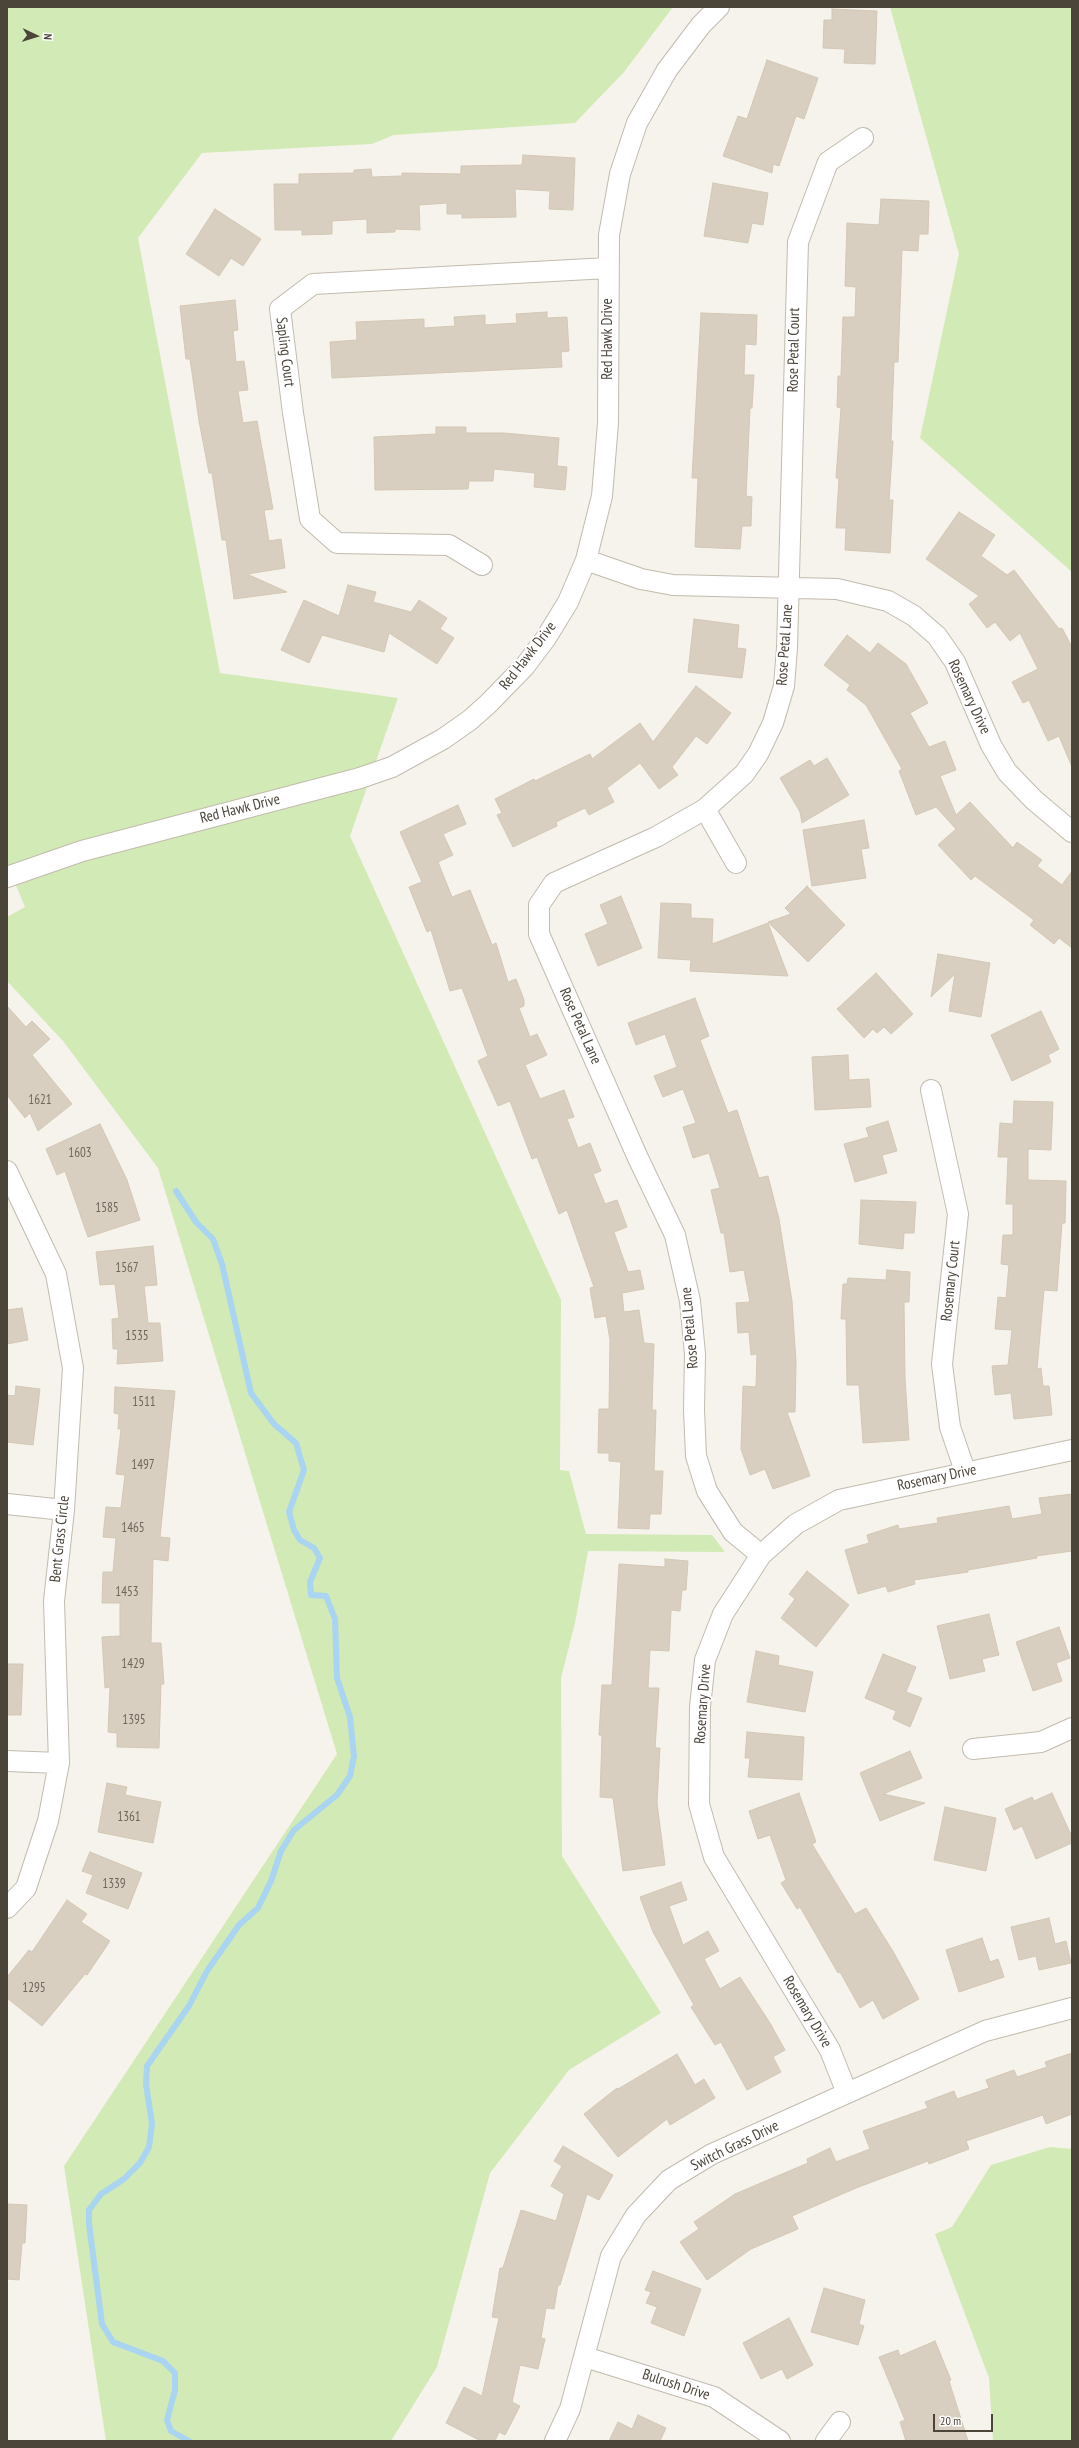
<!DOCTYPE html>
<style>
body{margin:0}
#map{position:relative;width:1079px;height:2448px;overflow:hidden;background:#f6f3ec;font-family:"PT Sans Narrow",sans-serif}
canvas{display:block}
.frame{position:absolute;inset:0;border:8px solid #4b4439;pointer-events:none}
.north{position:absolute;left:16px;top:16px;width:40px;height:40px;-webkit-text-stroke:3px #fff;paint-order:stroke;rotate:94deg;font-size:11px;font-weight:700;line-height:16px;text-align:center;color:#4b4439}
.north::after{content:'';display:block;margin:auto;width:14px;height:18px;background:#4b4439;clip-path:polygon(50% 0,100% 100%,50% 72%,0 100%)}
.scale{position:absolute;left:933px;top:2414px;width:60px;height:18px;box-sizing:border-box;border:2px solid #4b4439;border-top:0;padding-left:5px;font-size:12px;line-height:14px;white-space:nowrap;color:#4b4439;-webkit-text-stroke:3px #fff;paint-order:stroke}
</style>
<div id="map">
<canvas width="1079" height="2448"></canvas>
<div class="frame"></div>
<div class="north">N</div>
<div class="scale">20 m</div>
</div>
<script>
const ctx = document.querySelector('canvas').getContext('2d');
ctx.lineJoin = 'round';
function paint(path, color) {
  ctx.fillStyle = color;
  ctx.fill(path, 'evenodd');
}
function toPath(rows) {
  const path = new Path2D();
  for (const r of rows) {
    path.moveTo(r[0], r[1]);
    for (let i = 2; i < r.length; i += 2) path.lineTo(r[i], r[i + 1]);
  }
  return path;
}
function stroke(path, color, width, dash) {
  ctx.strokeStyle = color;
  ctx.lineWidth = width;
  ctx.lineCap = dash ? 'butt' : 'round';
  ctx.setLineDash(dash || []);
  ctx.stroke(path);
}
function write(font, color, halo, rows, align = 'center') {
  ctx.font = font + ' "PT Sans Narrow",sans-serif';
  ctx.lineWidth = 4;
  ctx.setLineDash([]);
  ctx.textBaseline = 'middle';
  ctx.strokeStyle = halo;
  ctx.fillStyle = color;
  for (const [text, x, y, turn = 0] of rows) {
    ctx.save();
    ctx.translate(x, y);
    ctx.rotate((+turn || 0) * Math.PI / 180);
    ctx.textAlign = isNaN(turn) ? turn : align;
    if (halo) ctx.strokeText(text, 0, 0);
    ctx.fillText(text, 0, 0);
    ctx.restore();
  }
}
const green = toPath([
 [7,7,673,7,624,72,575,123,394,135,372,144,202,153,138,238,220,673,398,698,350,836,561,1300,560,1470,569,1471,586,1534,712,1535,725,1552,588,1551,575,1623,561,1678,562,1856,661,2013,569,2070,490,2173,437,2367,391,2441,106,2441,64,2166,337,1754,158,1168,63,1041,7,981,7,917,25,907,7,864],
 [890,7,1072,7,1072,572,920,438,959,254],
 [1050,2147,1072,2149,1072,2441,993,2441,989,2378,935,2234,952,2227,991,2165]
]);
const stream = toPath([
 [176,1191,196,1222,213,1239,222,1264,251,1393,274,1424,296,1443,304,1470,289,1512,294,1530,300,1540,314,1548,320,1558,310,1582,311,1595,326,1596,335,1619,337,1678,350,1717,354,1756,350,1776,337,1795,294,1830,281,1851,271,1881,258,1908,239,1925,207,1971,189,2006,147,2066,146,2084,152,2124,149,2147,140,2163,124,2179,101,2194,89,2210,89,2224,102,2324,113,2342,163,2361,175,2373,175,2390,167,2420,171,2431,189,2441]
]);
const building = toPath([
 [832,9,877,11,875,64,844,63,845,49,823,48,824,20,832,20,832,9],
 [767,60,818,78,804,119,796,116,779,166,773,164,772,173,723,156,738,116,747,119,767,60],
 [523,155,575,158,573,210,549,209,550,191,515,189,516,217,462,218,462,214,447,214,447,203,419,205,420,230,395,229,395,232,367,233,367,219,332,221,332,234,302,235,302,230,275,230,274,184,299,184,299,174,354,173,354,170,371,169,372,177,402,176,402,173,461,174,461,166,522,165,523,155],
 [713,183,768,193,763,225,752,223,748,243,704,236,713,183],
 [881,199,929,201,928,234,919,234,918,251,902,250,898,362,894,362,891,441,893,441,889,500,893,500,890,553,845,550,846,528,836,528,839,478,836,478,841,408,837,407,838,376,841,376,843,317,855,317,856,287,845,286,847,223,879,225,881,199],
 [215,209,261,239,243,266,231,258,219,276,186,254,215,209],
 [235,300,238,330,233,331,236,362,244,361,248,390,238,391,243,423,257,421,273,509,264,510,269,541,281,539,285,568,247,574,287,592,234,599,226,540,222,540,212,473,209,473,199,421,190,359,186,359,180,306,235,300],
 [547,312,547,318,567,317,569,351,561,352,562,367,332,378,330,342,357,340,356,322,424,319,424,328,455,326,454,317,485,315,485,325,517,323,516,314,547,312],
 [701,313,757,315,756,345,745,344,744,375,754,375,752,408,750,408,746,496,752,497,751,526,742,526,740,549,695,547,698,478,692,478,701,313],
 [436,427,466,427,466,433,504,433,559,438,557,466,567,467,565,490,534,487,535,473,494,469,493,481,469,481,468,489,375,490,374,437,436,434,436,427],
 [959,512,995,535,981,556,1007,575,1014,570,1059,629,1062,628,1072,647,1072,767,1059,736,1048,741,1029,700,1023,703,1012,682,1038,669,1020,633,1010,641,995,622,987,628,969,604,979,596,926,559,959,512],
 [348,585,376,592,373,602,411,612,419,600,447,618,440,629,454,638,437,664,389,633,384,652,322,635,309,663,281,650,304,600,339,616,348,585],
 [694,619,739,625,737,648,746,649,742,678,688,672,694,619],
 [847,635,870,653,878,643,906,664,928,703,910,713,929,747,945,741,956,770,940,776,956,815,970,802,1013,848,1017,842,1042,860,1037,866,1062,885,1072,871,1072,948,1059,938,1054,944,1030,925,1034,920,975,876,971,880,938,845,956,829,936,807,916,815,899,771,902,769,866,705,847,690,850,685,824,665,847,635],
 [696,686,731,713,707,744,696,736,672,767,678,775,659,789,640,763,607,788,614,802,589,815,585,808,556,822,557,826,513,847,497,815,502,813,495,799,534,779,535,781,590,754,592,759,640,723,653,742,696,686],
 [827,758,849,795,802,823,800,812,780,778,810,760,814,766,827,758],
 [458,805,466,824,443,834,453,855,438,862,452,897,470,890,492,945,496,943,508,982,516,979,524,1000,524,1006,519,1008,530,1037,537,1034,547,1055,525,1065,540,1099,564,1090,574,1117,567,1119,578,1148,590,1143,601,1171,593,1174,605,1204,617,1200,627,1227,614,1232,628,1272,640,1270,644,1289,622,1293,624,1312,639,1310,644,1343,654,1344,652,1410,656,1410,654,1471,663,1471,661,1514,650,1514,649,1529,618,1528,621,1462,609,1461,609,1453,598,1453,599,1409,609,1409,610,1340,606,1316,595,1318,590,1288,594,1287,567,1210,559,1214,537,1157,532,1159,510,1101,498,1106,478,1061,488,1056,462,988,450,991,431,930,427,932,409,887,422,882,400,832,458,805],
 [864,820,869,848,861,849,866,878,812,886,803,830,864,820],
 [807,886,845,925,808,962,768,922,791,914,785,908,807,886],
 [621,896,642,948,598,966,585,934,608,924,600,905,621,896],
 [661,903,691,904,691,918,713,919,712,944,768,923,788,976,690,971,691,960,658,958,661,903],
 [938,954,990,963,981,1017,949,1011,955,974,931,997,938,954],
 [876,973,913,1014,891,1034,884,1027,877,1033,873,1029,864,1038,837,1009,876,973],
 [695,998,709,1036,700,1040,728,1113,737,1110,759,1178,768,1176,779,1219,792,1301,796,1362,795,1412,787,1412,810,1476,773,1489,765,1469,750,1475,741,1449,743,1386,756,1387,757,1354,751,1355,749,1332,738,1333,736,1303,750,1302,744,1270,730,1272,724,1233,721,1233,711,1190,720,1188,709,1153,693,1158,683,1127,696,1123,683,1089,663,1097,654,1076,677,1067,665,1034,636,1045,628,1023,695,998],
 [7,1006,26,1027,32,1021,50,1039,32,1055,72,1104,38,1131,30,1113,25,1118,7,1095,7,1006],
 [1041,1011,1059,1049,1048,1055,1051,1062,1012,1081,991,1035,1041,1011],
 [848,1055,849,1080,869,1079,871,1107,815,1110,812,1057,848,1055],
 [1014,1101,1053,1102,1051,1150,1028,1149,1028,1180,1066,1181,1065,1223,1062,1223,1057,1291,1044,1290,1037,1369,1041,1368,1043,1386,1049,1386,1052,1415,1014,1419,1011,1393,995,1395,992,1366,1008,1365,1012,1330,995,1329,998,1297,1006,1298,1009,1265,1001,1264,1003,1235,1013,1235,1013,1204,1006,1204,1008,1157,998,1157,1000,1123,1013,1124,1014,1101],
 [888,1121,897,1151,882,1155,887,1173,855,1182,844,1144,869,1137,866,1128,888,1121],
 [100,1124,127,1180,140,1220,88,1237,65,1171,57,1175,46,1149,100,1124],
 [861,1200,916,1202,914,1233,904,1233,903,1249,859,1244,861,1200],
 [153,1246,157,1285,144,1286,148,1323,160,1323,163,1361,117,1364,118,1349,113,1349,112,1319,119,1318,115,1284,100,1285,96,1252,153,1246],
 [887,1270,910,1272,909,1302,904,1302,905,1378,909,1440,863,1443,859,1385,847,1385,846,1319,841,1319,843,1284,847,1284,848,1278,886,1280,887,1270],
 [22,1308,28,1340,7,1344,7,1310,22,1308],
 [16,1386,40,1389,33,1445,7,1442,7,1395,15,1396,16,1386],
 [115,1387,175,1391,160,1537,170,1538,168,1561,153,1559,151,1643,161,1643,164,1684,161,1684,159,1748,117,1747,117,1733,108,1732,110,1687,105,1688,102,1637,120,1636,120,1603,102,1603,103,1572,113,1572,116,1538,103,1537,106,1507,121,1508,125,1475,116,1474,121,1429,118,1429,119,1414,114,1413,115,1387],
 [1072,1494,1072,1551,1036,1556,1037,1558,968,1570,968,1572,914,1580,915,1584,888,1592,886,1586,858,1594,845,1550,869,1543,867,1535,898,1525,899,1529,938,1523,937,1518,1009,1506,1012,1519,1042,1514,1039,1498,1072,1494],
 [665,1559,688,1561,686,1590,682,1590,680,1611,671,1610,669,1651,650,1650,648,1688,659,1688,655,1748,660,1748,657,1803,665,1865,623,1871,613,1798,600,1797,602,1735,599,1735,602,1685,612,1685,619,1564,665,1567,665,1559],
 [807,1571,849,1605,816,1647,781,1618,795,1599,789,1594,807,1571],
 [989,1614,999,1655,982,1659,985,1671,950,1679,937,1626,989,1614],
 [1059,1627,1070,1658,1056,1663,1062,1681,1033,1691,1016,1642,1059,1627],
 [756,1651,779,1656,778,1665,813,1672,805,1712,747,1702,756,1651],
 [883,1654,916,1667,906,1692,922,1698,910,1727,893,1719,896,1711,865,1698,883,1654],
 [7,1664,23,1664,21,1715,7,1715,7,1664],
 [747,1732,804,1737,802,1780,748,1777,750,1758,745,1758,747,1732],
 [910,1751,922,1778,883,1794,925,1803,880,1821,860,1773,910,1751],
 [107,1783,127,1787,125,1795,161,1802,153,1843,98,1832,107,1783],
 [799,1793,816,1842,812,1844,855,1914,866,1908,894,1953,919,1999,883,2019,873,2000,860,2008,840,1972,838,1973,800,1907,797,1909,781,1883,786,1880,770,1835,758,1839,749,1811,799,1793],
 [1052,1793,1072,1837,1072,1843,1036,1859,1022,1826,1014,1830,1005,1809,1032,1797,1034,1801,1052,1793],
 [945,1807,996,1818,986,1871,934,1860,945,1807],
 [90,1852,142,1873,128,1909,86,1893,93,1875,82,1871,90,1852],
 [681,1882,687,1900,669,1906,683,1945,708,1931,719,1951,704,1959,720,1989,740,1977,770,2023,785,2050,773,2057,781,2072,747,2090,721,2042,715,2045,691,2007,694,2005,653,1932,640,1897,681,1882],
 [67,1900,87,1914,81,1922,110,1941,87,1975,85,1974,42,2026,7,1998,7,1977,29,1950,32,1952,67,1900],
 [1049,1918,1055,1944,1066,1941,1071,1963,1039,1970,1036,1956,1019,1960,1011,1927,1049,1918],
 [982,1938,990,1962,998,1959,1004,1977,959,1992,946,1950,982,1938],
 [1072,2053,1072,2114,1046,2124,1043,2115,966,2141,969,2149,929,2164,928,2161,856,2188,792,2216,798,2229,751,2249,707,2280,680,2242,699,2229,694,2222,735,2194,808,2163,807,2159,830,2148,836,2162,870,2149,863,2131,928,2108,925,2102,954,2091,957,2099,989,2088,986,2080,1014,2070,1017,2077,1047,2067,1045,2062,1072,2053],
 [677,2054,695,2085,704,2079,715,2098,670,2125,667,2119,618,2157,584,2114,617,2088,618,2089,677,2054],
 [563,2146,613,2175,599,2200,587,2194,560,2285,558,2285,554,2309,546,2308,541,2338,545,2339,538,2369,520,2365,512,2402,520,2406,505,2435,499,2432,495,2441,481,2441,446,2423,464,2387,482,2396,499,2318,492,2317,500,2268,503,2268,521,2210,556,2221,564,2194,551,2186,562,2166,554,2161,563,2146],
 [7,2204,27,2205,25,2243,22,2243,19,2280,7,2279,7,2204],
 [653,2271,701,2289,684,2336,651,2323,657,2307,646,2303,651,2292,645,2290,653,2271],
 [824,2288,865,2300,859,2324,864,2326,858,2345,811,2332,824,2288],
 [789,2318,813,2365,787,2379,782,2369,761,2379,743,2343,789,2318],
 [935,2341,951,2380,949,2381,968,2441,906,2441,900,2422,905,2420,879,2357,898,2350,900,2356,935,2341],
 [638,2415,666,2428,660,2441,609,2441,618,2422,632,2429,638,2415]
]);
const minor = toPath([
 [586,560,641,579,673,585,837,589,888,601,914,616,937,636,955,662,991,745,1007,772,1034,800,1072,832],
 [482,565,449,545,337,543,310,519,293,413,280,309,313,284,608,268],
 [705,809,736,863],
 [7,877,82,851,360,778,392,767,443,739,470,720,488,704,525,666,546,638,568,602,586,560,602,496,608,423,609,235,620,174,637,123,667,70,701,25,719,7],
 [931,1090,958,1214,942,1364,950,1427,965,1471],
 [7,1171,56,1274,73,1368,64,1510,54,1601,59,1763,48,1821,26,1888,7,1908],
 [7,1504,64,1510],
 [761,1555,733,1532,707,1491,696,1456,694,1410,695,1354,690,1301,675,1235,638,1158,539,934,539,905,554,883,656,837,705,809,744,774,758,754,773,723,784,686,787,648,798,242,828,162,863,138],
 [973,1749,1041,1742,1072,1728],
 [7,1761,59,1763],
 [847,2093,830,2050,714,1857,699,1804,700,1707,705,1660,723,1614,761,1555,796,1524,839,1500,1072,1450],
 [585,2357,714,2397,780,2441],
 [555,2441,570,2409,611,2256,636,2215,669,2180,712,2154,985,2031,1072,2008],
 [826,2441,840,2422]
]);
const numberNames = [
 ["1621",40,1100],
 ["1603",80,1153],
 ["1585",107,1208],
 ["1567",127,1268],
 ["1535",137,1336],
 ["1511",144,1402],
 ["1497",143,1465],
 ["1465",133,1528],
 ["1453",127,1592],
 ["1429",133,1664],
 ["1395",134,1720],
 ["1361",129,1817],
 ["1339",114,1884],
 ["1295",34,1988]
];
const streetNames = [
 ["Red Hawk Drive",608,339,-90],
 ["Rose Petal Court",794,350,-89],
 ["Sapling Court",285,352,83],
 ["Rose Petal Lane",785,645,-86],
 ["Red Hawk Drive",528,656,-52],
 ["Rosemary Drive",969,697,65],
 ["Red Hawk Drive",240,809,-14],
 ["Rose Petal Lane",580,1026,66],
 ["Rosemary Court",951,1281,-84],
 ["Rose Petal Lane",690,1328,-95],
 ["Rosemary Drive",937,1478,-12],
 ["Bent Grass Circle",60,1539,-84],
 ["Rosemary Drive",703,1704,-86],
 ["Rosemary Drive",807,2012,59],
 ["Switch Grass Drive",735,2146,-26],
 ["Bulrush Drive",676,2385,18]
];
paint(green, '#d2eab5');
stroke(stream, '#a9d4f2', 6);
paint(building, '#d8cfc1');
stroke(building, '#d3c7b4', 1);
stroke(minor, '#c2bbae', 22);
stroke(minor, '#fff', 20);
write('13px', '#6e675b', null, numberNames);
write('15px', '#4b4439', '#fff', streetNames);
</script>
